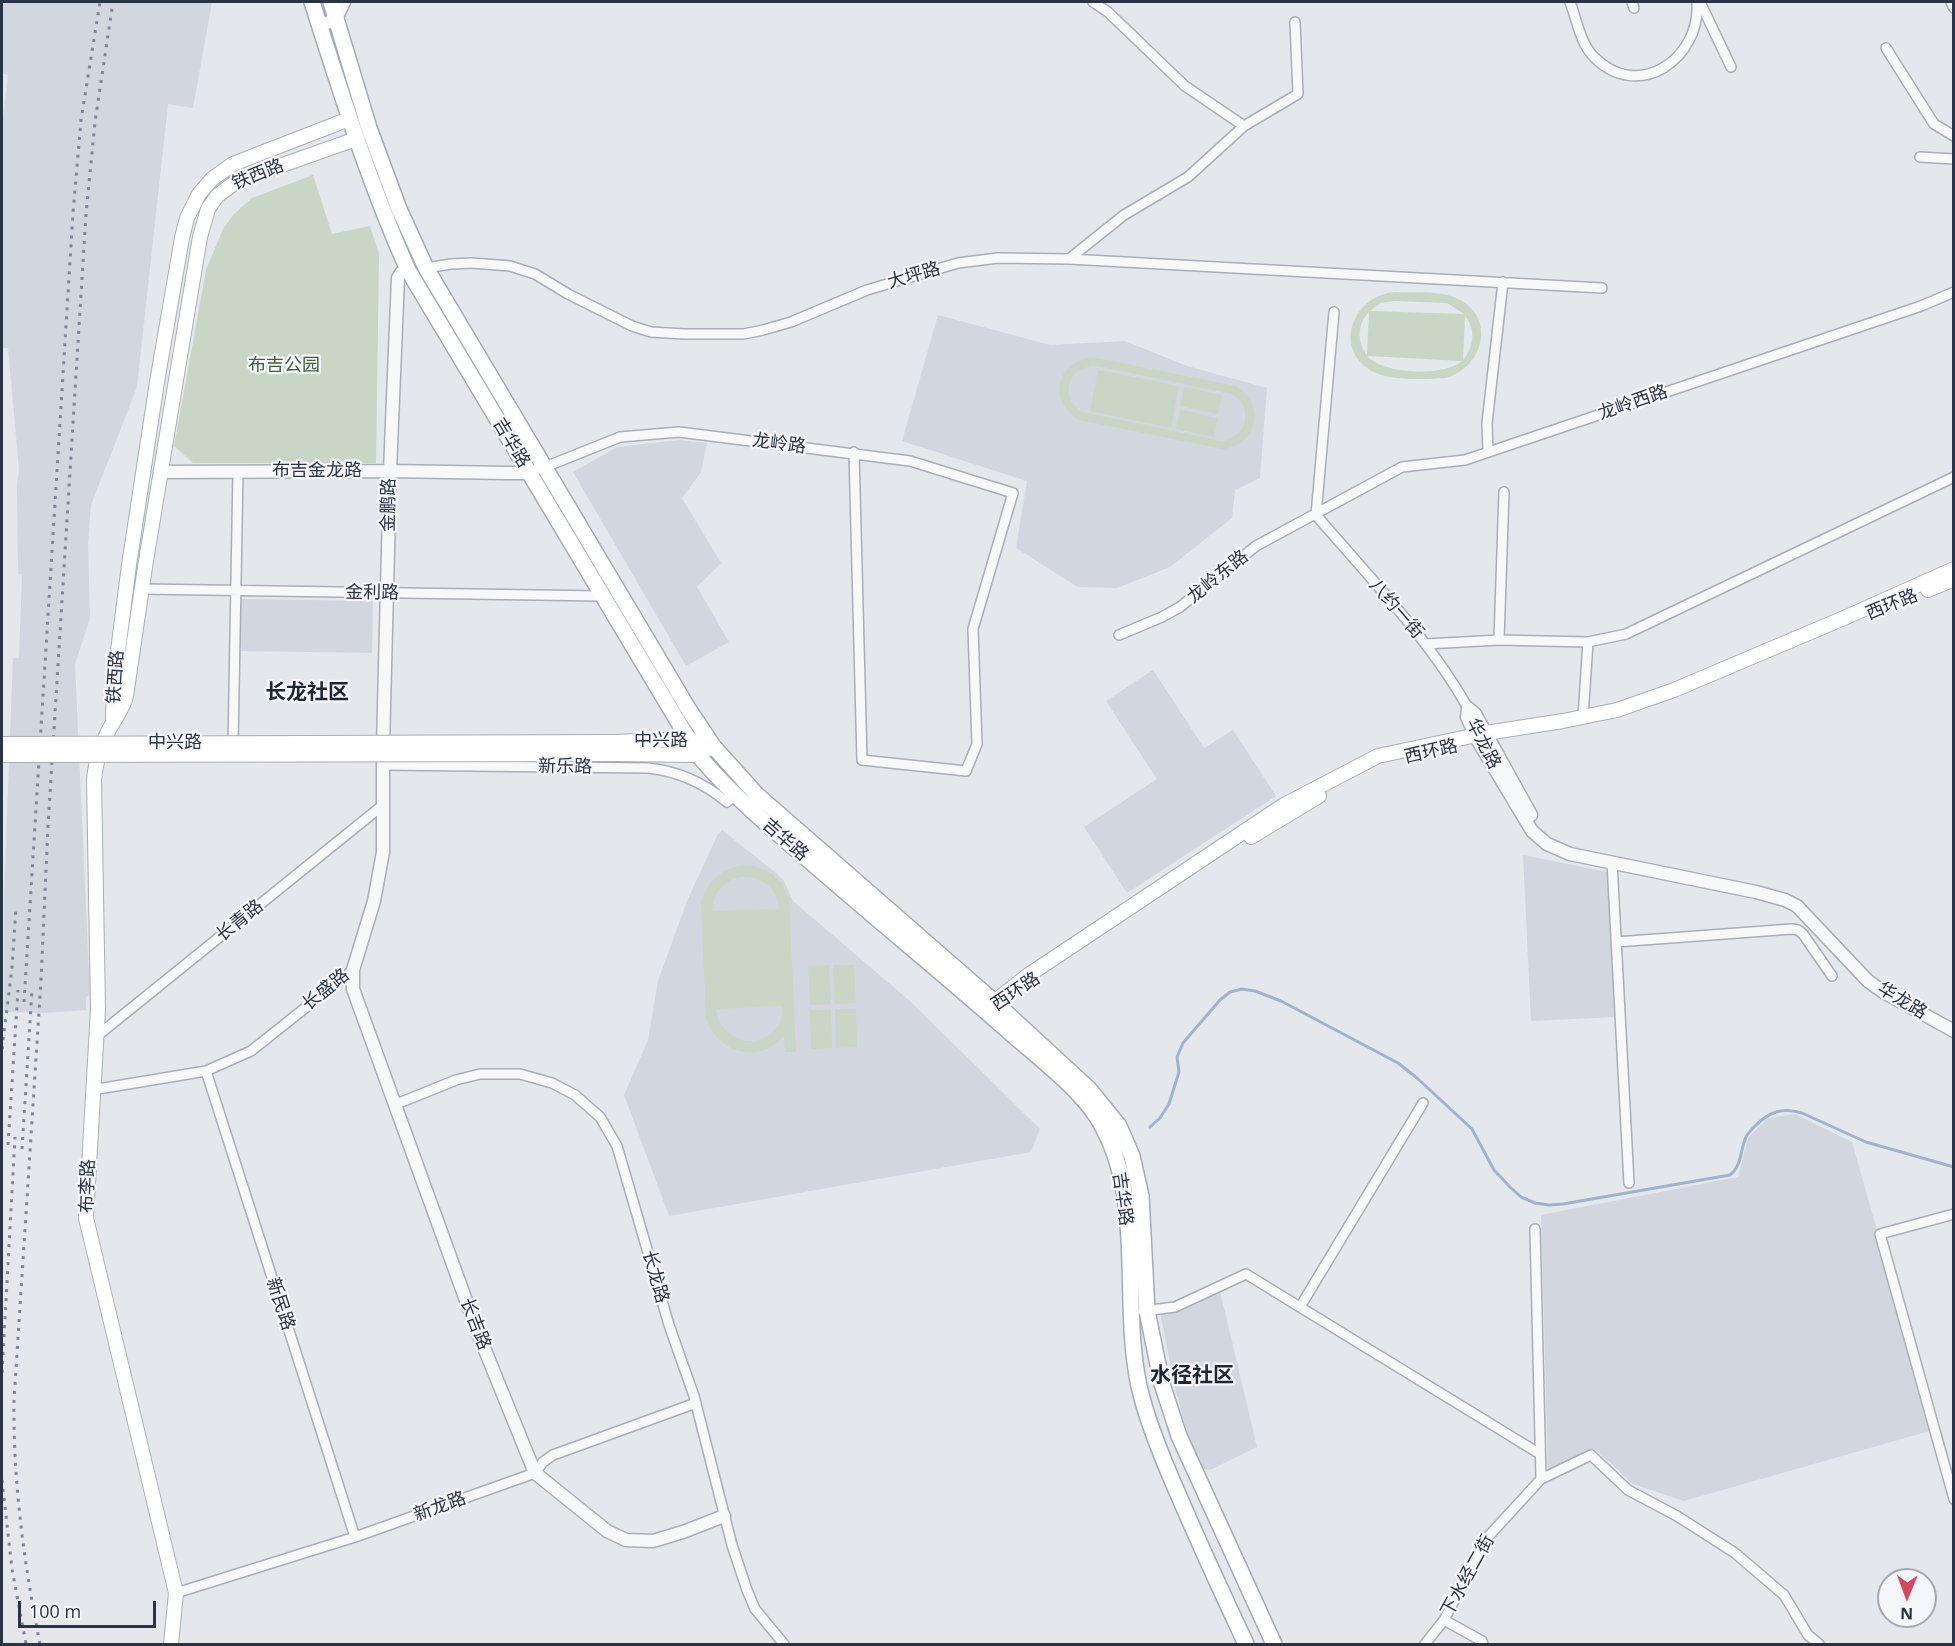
<!DOCTYPE html>
<html>
<head>
<meta charset="utf-8">
<style>
	body { margin:0 }
	#map { position:relative; width:1955px; height:1646px; overflow:hidden; background:#e4e7ec; font-family:"Open Sans",sans-serif }
	canvas { display:block }
	.frame { position:absolute; inset:0; border:3px solid #2b3445; pointer-events:none }
	.north { position:absolute; left:1877px; top:1568px; width:60px; height:60px; box-sizing:border-box; background:#f4f6f9; border:2px solid #a4a8b1; border-radius:50%; rotate:181deg; font-size:16px; font-weight:700; line-height:24px; text-align:center; color:#2b3445 }
	.north::after { content:''; display:block; margin:auto; width:21px; height:27px; background:#d1495b; clip-path:polygon(50% 0,100% 100%,50% 72%,0 100%) }
	.scale { position:absolute; left:18px; top:1601px; width:138px; height:27px; box-sizing:border-box; border:3px solid #2b3445; border-top:0; padding-left:8px; font-size:18px; line-height:21px; white-space:nowrap; color:#2b3445; -webkit-text-stroke:4px #f4f6f9; paint-order:stroke }
</style>
</head>
<body>
<div id="map">
<canvas width="1955" height="1646"></canvas>
<div class="frame"></div>
<div class="north">N</div>
<div class="scale">100 m</div>
</div>
<script>
const g = document.querySelector('canvas').getContext('2d');
g.lineJoin = 'round';
function fill(path, color) {
  g.fillStyle = color;
  g.fill(path, 'evenodd');
}
function strokePath(path, color, width, dash) {
  g.strokeStyle = color;
  g.lineWidth = width;
  g.lineCap = dash ? 'butt' : 'round';
  g.setLineDash(dash || []);
  g.stroke(path);
}
function drawText(font, color, halo, rows, align = 'center') {
  g.font = font + ' "Open Sans","Noto Sans SC",sans-serif';
  g.lineWidth = 4.5;
  g.setLineDash([]);
  g.textBaseline = 'middle';
  g.strokeStyle = halo;
  g.fillStyle = color;
  for (const [text, x, y, turn = 0] of rows) {
    g.save();
    g.translate(x, y);
    g.rotate((+turn || 0) * Math.PI / 180);
    g.textAlign = isNaN(turn) ? turn : align;
    if (halo) g.strokeText(text, 0, 0);
    g.fillText(text, 0, 0);
    g.restore();
  }
}
const built = new Path2D(`
	M2,2h210l-19,106 -25,-4 -31,283 -46,118 -3,38 2,75 -15,46 15,331 -4,2v13l-41,3 -41,-1v-118l9,-236h6l3,-84h-4l-1,-88 2,-17 -11,-121h-6v-221l6,-52 -6,-2z
	M938,315l112,30 75,-4 62,25 80,22 -7,90 -25,12 -3,28 -62,49 -53,21 -39,-1 -62,-39 11,-67 -125,-40z
	M679,440l28,3 -6,29 -19,26 39,65 -24,24 32,55 -43,24 -113,-194 44,-25z
	M240,599l133,2 -1,52 -133,-2z
	M1153,670l51,78 29,-18 43,66 -149,97 -43,-66 73,-48 -51,-78z
	M722,830l54,43 8,8 9,20 118,101 129,127 -9,23 -362,64 -45,-121 24,-55 10,-59 29,-80 30,-65z
	M1523,855l85,17 7,145 -84,4z
	M1795,1114l57,28 81,288 -249,71 -51,-17 -36,-33 -5,-2 -44,20 -7,-254 197,-38 10,-39 20,-20z
	M1220,1291l37,156 -47,23 -8,-1 -9,-16 -17,-61 -16,-79 16,-2z`);
const green = new Path2D(`
	M313,175l19,59 38,-8 9,28 -3,209h-183l-19,-17 32,-176 17,-41 10,-14 19,-17z
	M1395,292c19,1 43,-2 61,6 41,18 28,69 -10,80 -19,1 -53,3 -70,-5 -44,-20 -26,-77 19,-81zM1395,301l52,2 17,11 -94,-3 11,-8zM1369,312l-2,43c-10,-13 -10,-31 2,-43zM1465,316c11,13 9,31 -2,44zM1368,357l1,-1 93,5c-18,16 -77,13 -94,-4z
	M1092,357l144,29c30,19 22,58 -13,63l-144,-29c-31,-19 -23,-58 13,-63zM1092,365l140,29c22,13 16,43 -10,47l-140,-29c-15,-9 -18,-26 -6,-40z
	M1098,370l81,16 -8,42 -81,-17z
	M1184,387l38,8 -4,19 -38,-8z
	M1180,410l38,8 -4,19 -38,-8z
	M749,865c20,4 33,14 40,34l7,153h-11l-1,-16c-26,29 -65,17 -78,-17l-5,-117c7,-23 23,-36 48,-37zM741,877c21,-1 36,11 38,32l-67,2c1,-18 11,-30 29,-34zM783,1006c1,44 -61,48 -67,3z
	M829,965l2,39 -21,1 -2,-39z
	M833,965h21l2,38 -21,1z
	M835,1009h21l1,38 -21,1z
	M810,1010h21l1,38 -21,1z`);
const stream = new Path2D(`
	M1150,1127l10,-9 9,-14 10,-32 -2,-15 6,-14 37,-43 10,-8 12,-3 13,2 26,10 117,62 19,15 55,51 22,41 16,17 11,10 14,6 14,2 14,-1 167,-29c12,-9 10,-25 16,-38 2,-4 6,-8 9,-11 14,-14 27,-19 47,-13l64,29 88,25`);
const minor = new Path2D(`
	M1093,2l15,10 77,74 59,40
	M1570,2c7,18 10,41 24,55 44,45 107,2 103,-55
	M1632,2l2,6
	M1700,2l31,65
	M1951,2l3,6
	M1886,48l48,76 20,12
	M1920,157l34,2
	M1069,259l533,29
	M426,268l25,-4 21,-1 38,3 25,8 33,20 64,32 19,6 33,2h60l19,-4 28,-8 76,-32 91,-27 40,-5 71,1 55,-44 64,-38 56,-51 54,-32 -3,-72
	M1488,452l-1,-29 16,-141
	M545,467l75,-30 59,-5 231,29 103,32 -40,136 4,115 -11,27 -104,-11 -8,-308
	M1316,515c53,62 112,122 152,193
	M1316,515l18,-203
	M142,589l460,7
	M1119,635l43,-18 18,-10 76,-61 146,-79 63,-7 456,-154 33,-14
	M1499,640l5,-148
	M1426,644l73,-4 89,2 38,-8 328,-157
	M1583,717l5,-75
	M233,746l5,-275
	M383,765l265,3c30,3 56,15 79,34l8,-7
	M1612,862l17,321
	M1616,942l176,-13 6,1 5,4 29,42
	M97,1036l286,-231
	M206,1071l149,466
	M92,1090l114,-19 45,-20 102,-81
	M394,1105l62,-25 24,-6h40l32,9 23,12 25,22 17,29 52,179 25,71 38,149 15,45 8,19 29,35
	M1954,1214l-74,20 74,265
	M1535,1229l6,250
	M1300,1307l123,-204
	M1143,1311l32,-4 71,-33 294,180
	M176,1593l179,-56 180,-64 8,-11 10,-7 143,-52
	M1444,1620l38,21 1,3
	M1425,1644l19,-24 42,-81 55,-60 50,-24 37,35 49,26 58,37 49,42 24,40 11,9`);
const tertiary = new Path2D(`
	M320,26l16,-7 8,-17
	M408,270l-7,3 -3,5 -8,193 -7,275v106l-9,49 -21,69v19l123,339 59,145 72,58 19,9 27,1 30,-9 41,-16
	M161,472l229,-1 117,2h21l6,-2
	M1468,708l-1,9 11,24 54,90 15,13 23,10 186,38 29,8 12,6 71,75 17,12 69,38
	M1468,708l7,6 56,101`);
const secondary = new Path2D(`
	M1928,590l26,-11
	M113,721l1,-39 15,-117 28,-183 25,-144 5,-20 12,-24 13,-15 21,-15 116,-45
	M615,742l73,-3 9,2
	M616,754l82,1 15,-9
	M1251,837l68,-41
	M989,1011l5,-9 33,-26 257,-171 94,-49 108,-23 77,-12 54,-11 57,-20 170,-72 110,-49
	M171,1644l5,-51 -90,-375 12,-209 -4,-230c2,-20 10,-42 20,-58 5,-9 10,-15 12,-25l19,-129 27,-163 28,-167 8,-28 9,-13 20,-15 119,-42`);
const primary = new Path2D(`
	M312,2c29,91 57,181 96,268l290,485c38,45 84,82 128,120 60,52 121,102 180,154 27,24 72,58 91,88 50,80 23,180 42,269 8,36 24,74 39,108 22,51 45,101 68,150
	M331,2l38,126 30,81 27,59 263,442 24,36 44,49 243,212 89,82 30,37 13,30 9,40 6,115 15,73 17,52 95,208`);
const rail = new Path2D(`
	M24,1002l49,-789 8,-93 19,-118
	M2,1049l10,-81 4,-61
	M8,1145l10,-155
	M22,1149l10,-159
	M2,1373l13,-236
	M2,1480l10,89 14,75
	M40,1644c-16,-81 -27,-161 -26,-244l27,-419 7,-155 38,-612 9,-92 18,-120`);
const secondaryBridge = new Path2D(`
	M2,744l613,-2
	M2,755l614,-1`);
const streetNames = [
	["铁西路",258,175,-22],
	["大坪路",914,276,-16],
	["龙岭西路",1633,403,-19],
	["吉华路",511,443,59],
	["龙岭路",779,444,7],
	["布吉金龙路",317,471],
	["金鹏路",389,505,-89],
	["龙岭东路",1218,577,-39],
	["金利路",372,593,1],
	["西环路",1892,605,-22],
	["八约一街",1396,609,49],
	["铁西路",116,677,-86],
	["中兴路",661,741],
	["中兴路",175,743],
	["华龙路",1483,744,63],
	["西环路",1431,752,-13],
	["新乐路",565,767,1],
	["吉华路",785,840,41],
	["长青路",240,921,-39],
	["长盛路",326,990,-39],
	["西环路",1016,992,-34],
	["华龙路",1902,1001,31],
	["布李路",88,1186,-88],
	["吉华路",1122,1199,82],
	["长龙路",655,1277,74],
	["新民路",280,1304,72],
	["长吉路",475,1324,69],
	["新龙路",440,1507,-20],
	["下水经二街",1468,1576,-61]
];
const parkNames = [
	["布吉公园",284,366]
];
const quarterNames = [
	["长龙社区",307,693],
	["水径社区",1192,1376]
];
fill(built, '#d2d6de');
fill(green, '#c9d6c5');
strokePath(stream, '#9fb4cc', 3);
strokePath(minor, '#a9aeb7', 12);
strokePath(tertiary, '#a9aeb7', 15);
strokePath(secondary, '#a9aeb7', 16);
strokePath(primary, '#a3abb8', 18);
strokePath(minor, '#f7f8fa', 9);
strokePath(tertiary, '#f7f8fa', 12);
strokePath(secondary, '#fff', 14);
strokePath(primary, '#fff', 15);
strokePath(rail, '#7d8696', 3, [3, 6]);
strokePath(secondaryBridge, '#a9aeb7', 16, []);
strokePath(secondaryBridge, '#fff', 14);
drawText('18px', '#2b3445', '#f4f6f9', streetNames);
drawText('18px', '#3f6138', '#f4f6f9', parkNames);
drawText('bold 21px', '#1d2536', '#f4f6f9', quarterNames);
</script>
</body>
</html>
